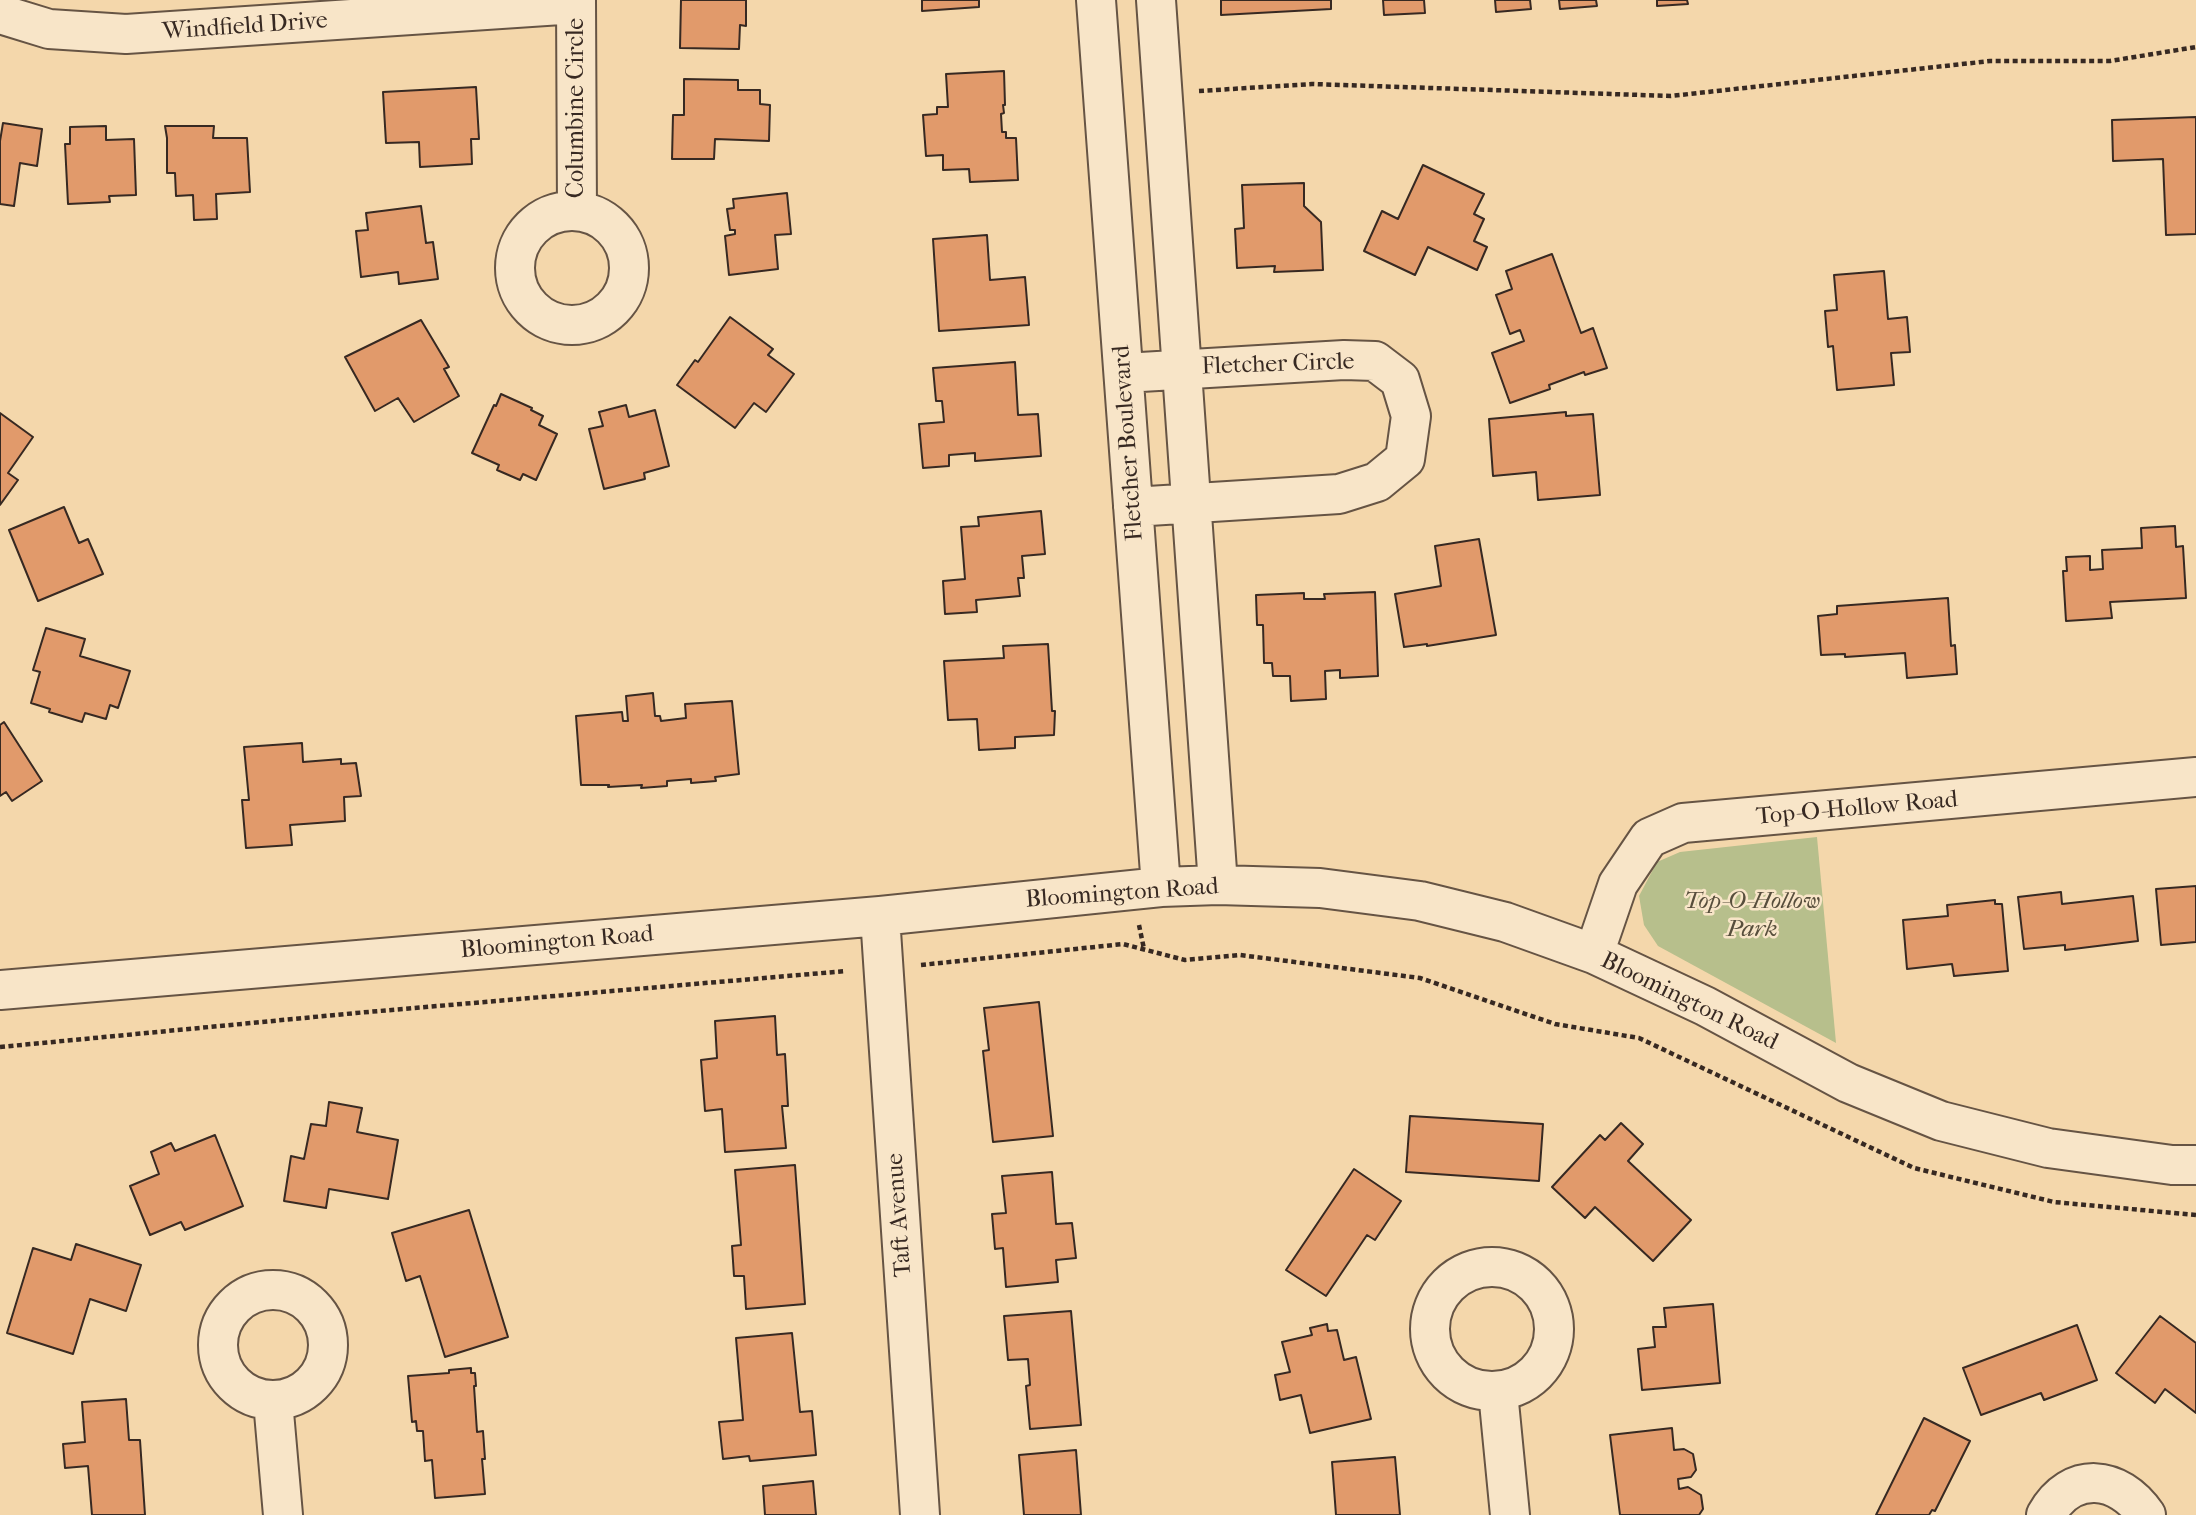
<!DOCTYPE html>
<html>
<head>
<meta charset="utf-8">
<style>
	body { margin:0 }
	canvas { display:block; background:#f4d7ab }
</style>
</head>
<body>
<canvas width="2196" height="1515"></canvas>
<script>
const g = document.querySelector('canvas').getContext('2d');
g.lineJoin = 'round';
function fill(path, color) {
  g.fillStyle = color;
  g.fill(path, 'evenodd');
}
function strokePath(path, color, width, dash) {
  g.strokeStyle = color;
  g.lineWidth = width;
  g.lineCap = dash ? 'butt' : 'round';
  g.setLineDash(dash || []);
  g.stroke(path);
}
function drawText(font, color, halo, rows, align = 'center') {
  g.font = font + ' "IM FELL French Canon",serif';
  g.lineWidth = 5;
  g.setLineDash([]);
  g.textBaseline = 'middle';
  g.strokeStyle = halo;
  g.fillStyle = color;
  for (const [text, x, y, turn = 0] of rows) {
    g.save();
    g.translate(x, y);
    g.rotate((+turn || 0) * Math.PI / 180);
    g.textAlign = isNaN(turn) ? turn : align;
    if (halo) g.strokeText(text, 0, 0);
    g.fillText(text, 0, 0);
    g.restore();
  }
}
const green = new Path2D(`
	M1817,837l19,206 -178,-97 -14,-21 -5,-29 18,-34 23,-10z`);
const building = new Path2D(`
	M681,0h65v26l-6,-1 -1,24 -59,-1z
	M922,0h57v7l-57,4z
	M1221,0h110v9l-110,6z
	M1383,0h41l1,13 -41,2z
	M1495,0h35l1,9 -35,3z
	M1559,0h37l1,6 -37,3z
	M1657,0h30l1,4 -31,2z
	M1004,71l1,34h-2l1,8 -3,1 1,18h4v6h10l2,42 -48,2 -1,-13 -26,1v-15l-17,1 -3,-41 14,-1v-7h11l-2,-33z
	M684,79l54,1v10h22v14l10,1 -1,36 -54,-2 -1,20h-42l1,-44h11z
	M476,87l3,52h-8l1,25 -52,3 -1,-25 -33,1 -3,-51z
	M2196,117v117l-30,1 -3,-76 -50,2 -1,-41z
	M3,123l39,6 -5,37 -17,-3 -6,43 -14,-2v-63z
	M106,126v14l28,-1 2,56 -27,1 1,6 -42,2 -3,-60h5v-17z
	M165,126h49l-1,12h34l3,54 -34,2 1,25 -23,1 -1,-25 -17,1 -1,-23h-8v-35z
	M1423,165l61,29 -10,20 10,5 -10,22 13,6 -10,23 -49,-23 -13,28 -51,-24 18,-40 16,8z
	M1304,183v23l17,16 2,48 -49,2 1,-6 -38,2 -2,-39 9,-1 -2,-43z
	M787,193l4,41 -16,1 3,34 -49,6 -4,-39 10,-2v-4h-5l-3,-21 7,-1 -1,-9z
	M421,206l5,37 7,-1 5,37 -39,5 -1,-12 -37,5 -5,-46 12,-1 -2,-17z
	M987,235l3,45 35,-3 4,48 -90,6 -6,-92z
	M1552,254l29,79 12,-5 14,40 -22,7 -1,-3 -35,13 1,4 -40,14 -18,-50 32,-12 -4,-11 -10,4 -14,-39 16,-6 -6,-18z
	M1884,271l4,48 19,-2 3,35 -19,1 3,32 -57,5 -4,-44 -5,1 -3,-36 12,-1 -3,-35z
	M730,317l43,32 -5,6 26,19 -28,38 -12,-9 -19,25 -58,-43 18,-25 3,2z
	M421,320l28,47 -5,2 15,27 -45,26 -16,-24 -23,13 -30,-54z
	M1015,362l3,53 20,-1 3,42 -66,5v-8l-26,2v11l-26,2 -4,-44 25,-2 -2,-21h-6l-3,-33z
	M501,394l31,14 -1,2 12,6 -4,9 18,9 -21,46 -13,-6 -3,6 -23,-10 2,-5 -27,-12 22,-48 2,1z
	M626,405l3,12 26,-7 14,56 -25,7 1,6 -41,10 -15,-60 14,-3 -4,-14z
	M1566,412v4l27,-2 7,81 -62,5 -2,-28 -43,4 -4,-57z
	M0,413l33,24 -25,36 10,7 -18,25z
	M64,507l15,36 9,-4 15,35 -65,27 -29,-71z
	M1041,511l4,43 -23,2 2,22h-6l2,18 -44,4 1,12 -32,2 -2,-33 22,-2 -4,-52 18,-1 -1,-9z
	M2175,526l1,21 7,-1 3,52 -76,4 2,16 -46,3 -3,-50h4l-1,-14 24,-1v14l13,-1 -1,-19 40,-2 -1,-20z
	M1479,539l17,96 -69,11v-2l-23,3 -9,-53 46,-8 -6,-40z
	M1375,592l3,84 -38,2v-8l-15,1 1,28 -35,2 -1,-25h-17l-1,-13h-8l-1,-38h-6l-1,-30 48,-2v6h21l-1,-5z
	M1948,598l3,48 4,-1 2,29 -50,4 -2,-25 -60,4v-3l-24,1 -3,-39 19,-2v-8z
	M46,628l39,11 -5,17 50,15 -12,37 -8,-3 -4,14 -21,-6 -3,9 -33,-10 1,-3 -19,-6 9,-31 -7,-2z
	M1048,644l4,67h3l-1,24 -39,2v11l-36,2 -2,-31 -29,1 -4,-59 60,-3 -1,-12z
	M653,693l2,23h5l1,5 25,-3 -1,-14 47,-3 7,73 -24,3 1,4 -25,2v-4l-24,2v5l-26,2 1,-3 -34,2 1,-2h-28l-5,-69 46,-4 1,9h5l-2,-25z
	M4,722l38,59 -30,20 -6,-9 -6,4v-71z
	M302,743l1,19 38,-3v5l15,-1 5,33 -17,1 1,24 -55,4 2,20 -46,3 -4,-48h7l-5,-53z
	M2196,886v56l-35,3 -5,-56z
	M2061,892l1,12 71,-8 5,45 -73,9v-5l-41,4 -6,-52z
	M1995,900v4h7l6,67 -54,5 -2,-12 -45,5 -4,-49 45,-4 -1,-11z
	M1039,1002l14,134 -60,6 -10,-91 6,-1 -5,-42z
	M775,1016l2,39 8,-1 3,52h-6l4,42 -61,4 -3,-43 -17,2 -4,-51 16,-2 -2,-37z
	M329,1102l33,6 -5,24 41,8 -10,59 -59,-10 -3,19 -42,-7 7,-45 13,3 7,-35 15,2z
	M1410,1116l133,8 -4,57 -133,-9z
	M1621,1123l22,21 -15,17 63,59 -38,41 -58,-54 -10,11 -33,-31 48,-52 5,5z
	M215,1135l28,71 -58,24 -4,-8 -31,13 -20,-49 29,-12 -8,-22 20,-9 4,8z
	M795,1165l10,139 -59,5 -2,-33h-10l-2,-30 9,-1 -6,-75z
	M1354,1169l47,32 -26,39 -8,-5 -41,61 -40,-26z
	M1052,1172l4,52 16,-1 4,35 -20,2 2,22 -52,5 -3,-39 -8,1 -3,-35 14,-1 -4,-37z
	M469,1210l39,127 -63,20 -25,-81 -14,5 -14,-48z
	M76,1244l65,21 -15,46 -36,-12 -17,55 -66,-21 26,-85 38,12z
	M1713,1304l7,79 -78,7 -4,-41 17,-2 -2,-20h13l-2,-19z
	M1071,1311l10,114 -51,4 -4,-43 4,-1 -2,-26 -20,1 -4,-44z
	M2160,1316l36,27v70l-31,-24 -10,14 -39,-30z
	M1327,1324l1,7 9,-1 7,30 12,-3 15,62 -61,14 -9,-38 -21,5 -5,-25 15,-3 -8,-30 30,-7 -2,-7z
	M2077,1325l20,55 -53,20 -3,-7 -60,22 -18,-47z
	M792,1333l8,79 12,-1 4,44 -66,6 -1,-5 -26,3 -4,-37 24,-2 -7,-82z
	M471,1368v5h4l1,13h-2l3,46 6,-1 2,28h-3l3,35 -50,4 -3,-38 -7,1 -2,-30h-6l-1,-10 -4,1 -4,-46 41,-3v-3z
	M126,1399l3,41h11l5,75h-53l-4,-49 -23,2 -2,-24 22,-2 -3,-40z
	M1924,1418l46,23 -35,70 -3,-1 -3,5h-53z
	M1672,1428l2,22 10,-1 9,5 3,16 -5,7 -13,2 1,10 9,-2 13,8 2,14 -4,6h-79l-10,-80z
	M1076,1450l5,65h-57l-5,-60z
	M1395,1457l5,58h-64l-4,-53z
	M813,1481l3,34h-51l-2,-29z`);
const path = new Path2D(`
	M1199,91l113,-7 359,12 319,-35h120l86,-14
	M1139,925l5,24
	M921,965l202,-21 62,16 55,-5 180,23 135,46 84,14 275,130 140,34 142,13
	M0,1047l356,-34 490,-42`);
const minor = new Path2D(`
	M576,0l1,211
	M1096,0l65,887
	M1156,0l62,885
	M0,14l49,15 77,5 450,-30
	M515 268a57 57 0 1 1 114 0a57 57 0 1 1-114 0Z
	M1124,373l220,-13 31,1 25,19 11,36 -6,43 -28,23 -38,12 -206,13
	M880,916l40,599
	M1594,954l24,-70 31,-46 34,-15 513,-46
	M0,990l880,-74 281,-29 57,-2 102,3 100,13 85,21 89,32 111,52 143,77 93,38 107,27 124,17h24
	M1430 1329a62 62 0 1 1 124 0a62 62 0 1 1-124 0Z
	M218 1345a55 55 0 1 1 110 0a55 55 0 1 1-110 0Z
	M1498,1392l12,123
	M273,1401l10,114
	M2046,1515c25,-45 73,-40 100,0`);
const streetNames = [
	["Windfield Drive",245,27,-4],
	["Columbine Circle",577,108,-90],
	["Fletcher Circle",1278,365,-2],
	["Fletcher Boulevard",1129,443,-94],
	["Top-O-Hollow Road",1857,809,-5],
	["Bloomington Road",1122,894,-4],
	["Bloomington Road",557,943,-5],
	["Bloomington Road",1689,1002,26],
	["Taft Avenue",900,1215,-94]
];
const parkNames = [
	["Top-O-Hollow",1752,902],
	["Park",1752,930]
];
fill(green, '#b7bf8c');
fill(building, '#e19a6b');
strokePath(building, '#372922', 2);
strokePath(minor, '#665444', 42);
strokePath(path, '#372922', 4.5, [5, 3.5]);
strokePath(minor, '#f8e5c8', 38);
drawText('24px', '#372922', '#f8e5c8', streetNames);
drawText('italic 24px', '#574e3c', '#f8e5c8', parkNames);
</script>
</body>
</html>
